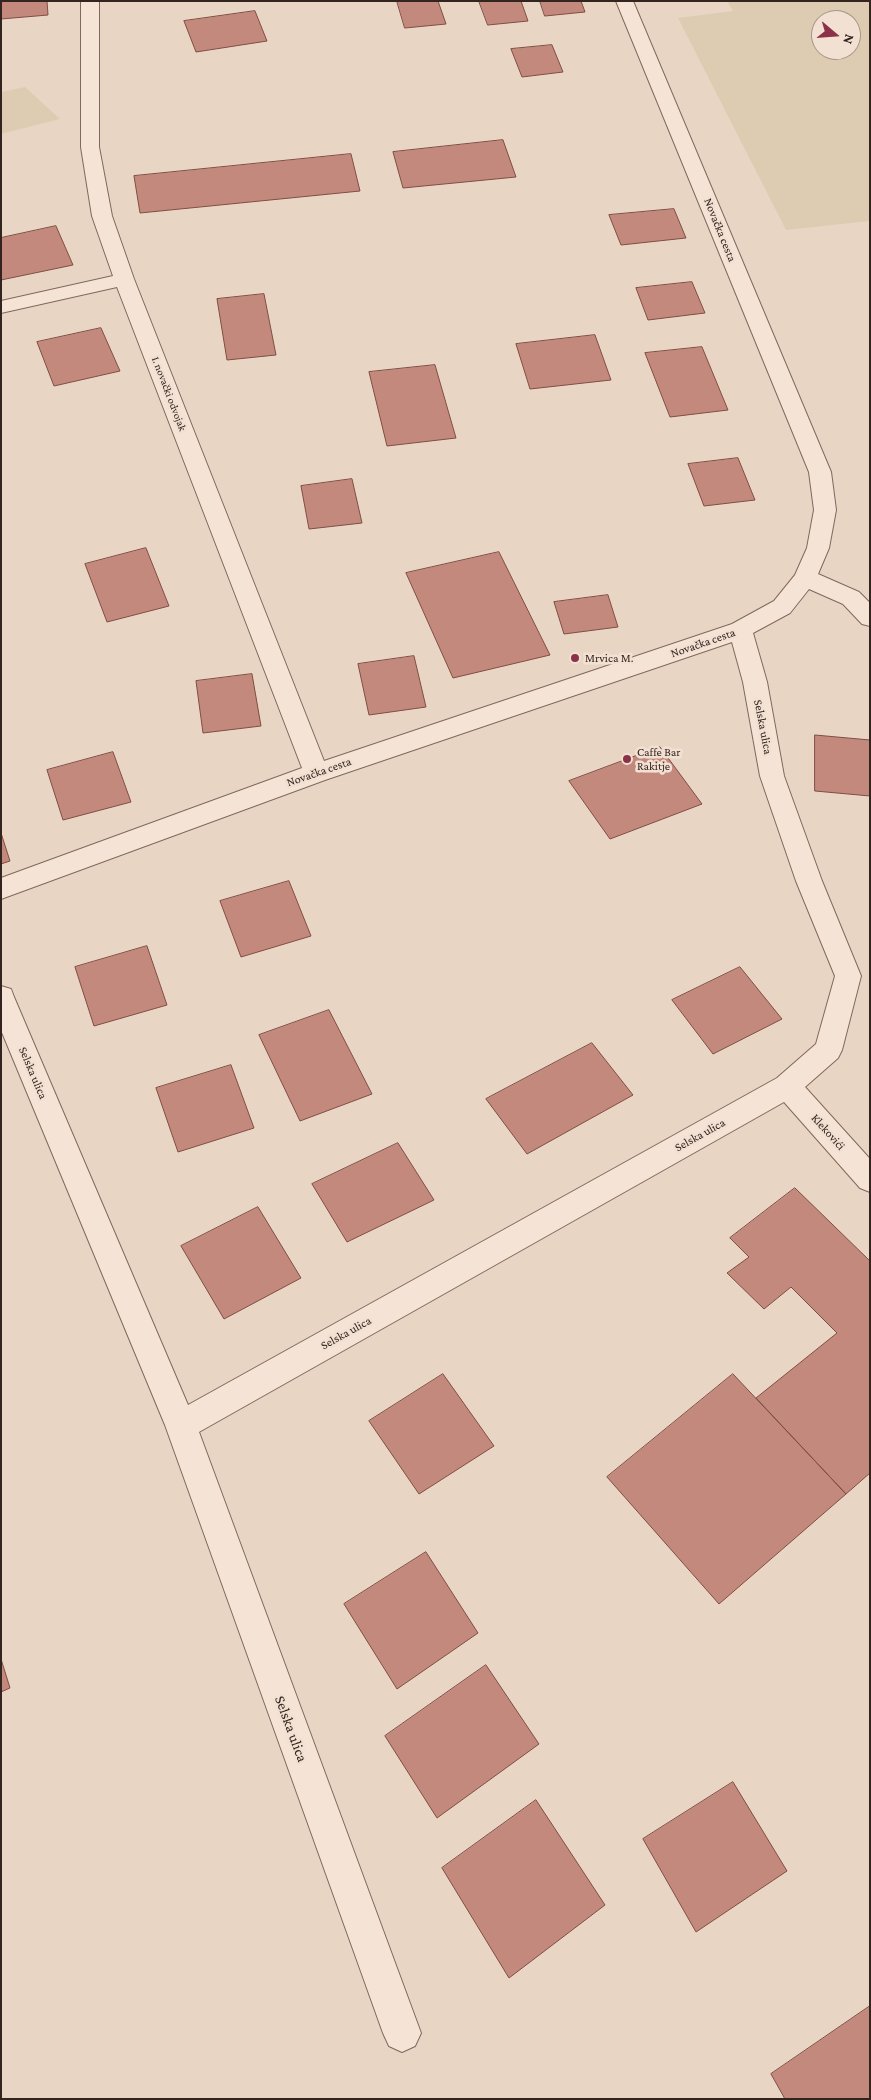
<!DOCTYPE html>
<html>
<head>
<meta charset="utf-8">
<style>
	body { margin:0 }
	#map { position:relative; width:871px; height:2100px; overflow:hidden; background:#e9d5c4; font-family:"Crimson Pro",serif }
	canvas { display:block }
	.frame { position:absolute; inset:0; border:2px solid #33241f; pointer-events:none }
	.north { position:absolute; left:811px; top:10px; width:50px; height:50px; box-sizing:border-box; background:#f2e1d2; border:1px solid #a6958a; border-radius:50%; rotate:108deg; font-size:14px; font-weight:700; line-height:20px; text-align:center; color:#33241f }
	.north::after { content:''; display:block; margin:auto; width:18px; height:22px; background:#8b3248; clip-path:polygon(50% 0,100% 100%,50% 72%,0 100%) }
</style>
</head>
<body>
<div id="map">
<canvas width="871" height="2100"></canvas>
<div class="frame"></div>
<div class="north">N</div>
</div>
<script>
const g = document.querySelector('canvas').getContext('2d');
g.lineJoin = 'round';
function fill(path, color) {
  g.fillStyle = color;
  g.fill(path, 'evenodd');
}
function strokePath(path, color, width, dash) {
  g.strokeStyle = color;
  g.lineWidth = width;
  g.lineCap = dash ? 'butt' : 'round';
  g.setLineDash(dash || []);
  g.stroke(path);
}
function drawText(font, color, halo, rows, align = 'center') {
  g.font = font + ' "Crimson Pro",serif';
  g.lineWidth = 5;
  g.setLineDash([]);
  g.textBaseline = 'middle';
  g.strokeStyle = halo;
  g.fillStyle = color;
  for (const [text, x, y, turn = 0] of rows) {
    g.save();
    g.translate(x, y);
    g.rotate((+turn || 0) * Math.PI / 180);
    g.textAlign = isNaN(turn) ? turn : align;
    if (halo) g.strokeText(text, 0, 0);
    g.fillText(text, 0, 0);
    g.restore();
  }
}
const farmland = new Path2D(`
	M727,1h143v220l-84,9 -108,-212 55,-7zM821,20h30v30h-30z
	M25,87l35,32 -59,15v-42z`);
const building = new Path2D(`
	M1,1h46l1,14 -47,4z
	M397,1h41l8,23 -41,4z
	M479,1h42l7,20 -40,4z
	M540,1h41l4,11 -40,4z
	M255,11l12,30 -71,11 -12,-31z
	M552,45l11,27 -41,5 -11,-28z
	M503,140l13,37 -113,11 -10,-36z
	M351,154l9,37 -220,22 -6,-37z
	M674,209l12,29 -65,7 -12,-30z
	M56,226l17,39 -72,15v-42z
	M692,282l13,31 -57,7 -12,-32z
	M264,294l12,61 -49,5 -10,-61z
	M101,328l19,43 -66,15 -17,-44z
	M595,335l16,45 -81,9 -14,-45z
	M702,347l26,63 -58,7 -25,-64z
	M435,365l21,73 -69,8 -18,-74z
	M738,458l17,42 -51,6 -16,-42z
	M352,479l10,44 -53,6 -8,-43z
	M146,548l23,58 -62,16 -22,-58z
	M499,552l51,103 -97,23 -47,-105z
	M608,595l10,32 -54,7 -10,-32z
	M414,656l12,51 -57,8 -11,-51z
	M252,674l9,52 -58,7 -7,-52z
	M815,735l55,5v56l-55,-5z
	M660,747l42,57 -92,35 -41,-58z
	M113,752l18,50 -68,18 -16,-50z
	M1,833l9,28 -9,3z
	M289,881l22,55 -70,21 -21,-56z
	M147,946l20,59 -73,21 -19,-59z
	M740,967l42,52 -69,35 -41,-54z
	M329,1010l43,84 -72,27 -41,-86z
	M592,1043l41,52 -106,59 -41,-55z
	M231,1065l23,63 -76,24 -22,-64z
	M398,1143l36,57 -87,42 -35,-58z
	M795,1188l75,73v212l-24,21 -90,-96 81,-65 -46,-46 -27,22 -37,-36 22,-16 -19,-19z
	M258,1207l43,71 -77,41 -43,-73z
	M443,1374l51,72 -75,48 -50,-73z
	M733,1374l113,120 -127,110 -112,-127z
	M426,1552l52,81 -81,56 -53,-85z
	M1,1659l9,29 -9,4z
	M486,1665l53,79 -102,74 -52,-82z
	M733,1782l54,89 -91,61 -53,-93z
	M536,1800l69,105 -96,73 -67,-110z
	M870,2006v93h-85l-14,-25z`);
const minor = new Path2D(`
	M81,1h18v146l13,69 22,63 190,482 408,-137 42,-23 21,-26 12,-27 7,-38 -5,-38 -193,-471h17l198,471 5,38 -7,38 -11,26 41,18 11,11v23l-8,-2 -19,-20 -34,-15 -19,24 -37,20 14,49 17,94 38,105 39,95 -19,74 -4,8 -33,29 65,72v33l-10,-4 -76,-86 -585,330 222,601 -6,13 -13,6 -13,-6 -6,-13 -218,-608 -164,-395v-44l10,3 3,8 174,408 589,-327 39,-34 19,-68 -39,-95 -36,-105 -17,-94 -11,-40 -407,138 -324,119v-21l301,-110 -185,-481 -116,26v-12l112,-25 -21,-60 -11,-69z`);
const markers = [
	[575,658,5,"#8b3248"],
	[627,759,5,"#8b3248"]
];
const farStreetnames = [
	["I. novački odvojak",169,394,69]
];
const streetNames = [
	["Novačka cesta",720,230,68],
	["Novačka cesta",703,643,-19],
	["Selska ulica",763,727,79],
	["Novačka cesta",319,772,-19],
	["Selska ulica",33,1073,67],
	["Klekovići",828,1132,48],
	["Selska ulica",700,1135,-29],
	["Selska ulica",346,1333,-29]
];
const poiNames = [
	["Mrvica M.",585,658],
	["Caffe Bar",637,752],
	["Rakitje",637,766]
];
const nearStreetnames = [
	["Selska ulica",291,1729,70]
];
fill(farmland, '#deccb2');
fill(building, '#c4897d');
strokePath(building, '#7f4d44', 1);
strokePath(minor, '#82675c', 2);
fill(minor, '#f5e4d6');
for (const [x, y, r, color] of markers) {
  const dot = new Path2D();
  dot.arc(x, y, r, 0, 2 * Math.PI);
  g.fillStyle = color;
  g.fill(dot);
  strokePath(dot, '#f2e1d2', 2);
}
drawText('11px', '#33241f', '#f2e1d2', farStreetnames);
drawText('12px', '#33241f', '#f2e1d2', streetNames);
drawText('12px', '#33241f', '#f2e1d2', poiNames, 'left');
drawText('15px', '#33241f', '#f2e1d2', nearStreetnames);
</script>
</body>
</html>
